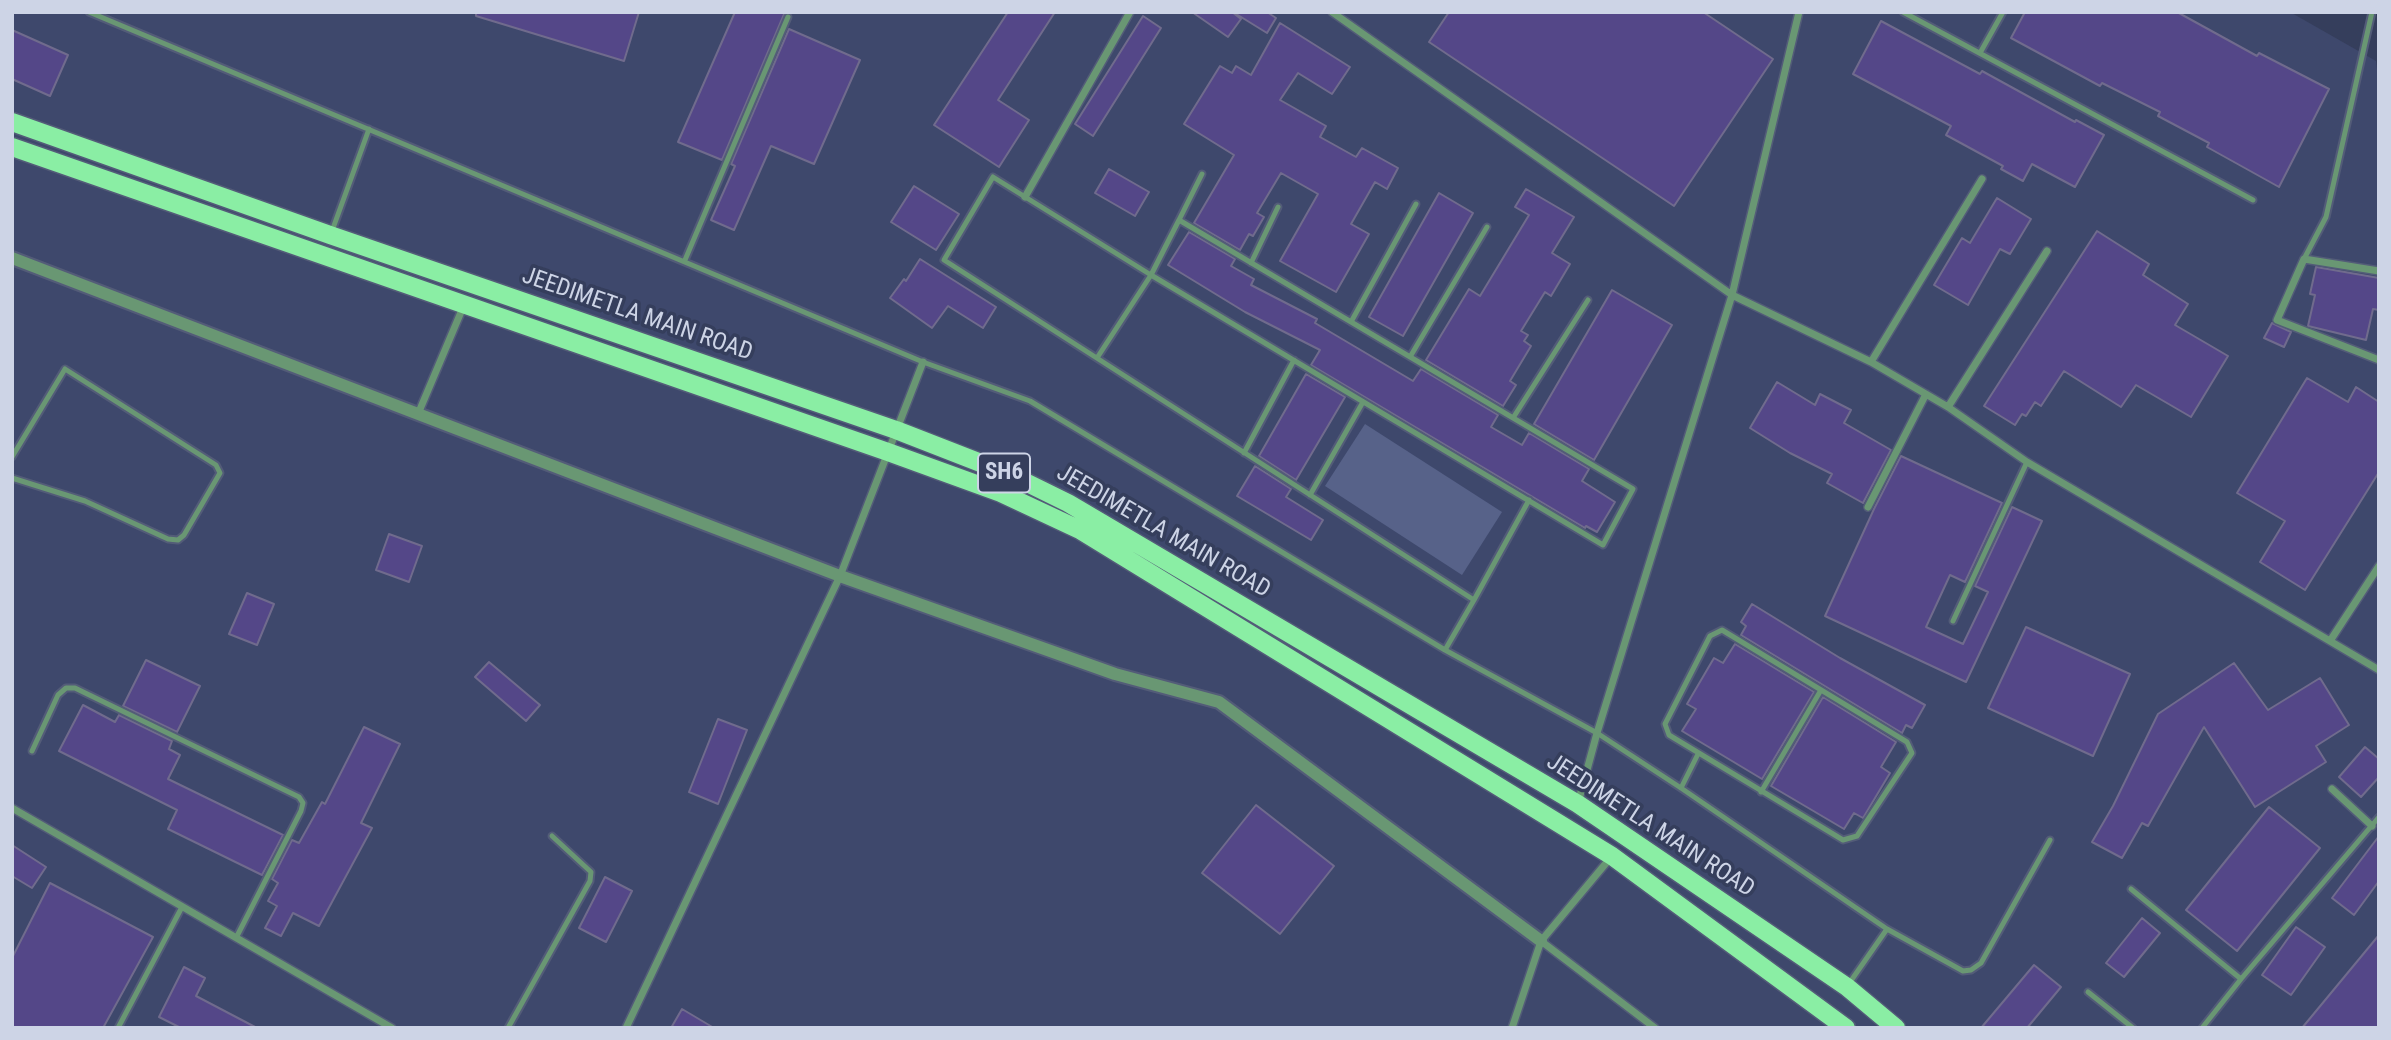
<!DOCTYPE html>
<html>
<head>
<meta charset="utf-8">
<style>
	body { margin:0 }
	#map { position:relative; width:2391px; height:1040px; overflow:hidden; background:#353e5c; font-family:"Roboto Condensed",sans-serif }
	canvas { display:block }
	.frame { position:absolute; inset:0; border:14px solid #cdd4e6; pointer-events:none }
</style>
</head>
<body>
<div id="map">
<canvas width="2391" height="1040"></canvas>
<div class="frame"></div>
</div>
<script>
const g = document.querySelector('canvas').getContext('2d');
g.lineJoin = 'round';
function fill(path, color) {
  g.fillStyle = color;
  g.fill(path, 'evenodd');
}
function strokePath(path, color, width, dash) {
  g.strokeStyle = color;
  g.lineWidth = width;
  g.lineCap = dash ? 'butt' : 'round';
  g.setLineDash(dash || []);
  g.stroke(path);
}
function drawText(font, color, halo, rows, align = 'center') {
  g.font = font + ' "Roboto Condensed",sans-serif';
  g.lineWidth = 7;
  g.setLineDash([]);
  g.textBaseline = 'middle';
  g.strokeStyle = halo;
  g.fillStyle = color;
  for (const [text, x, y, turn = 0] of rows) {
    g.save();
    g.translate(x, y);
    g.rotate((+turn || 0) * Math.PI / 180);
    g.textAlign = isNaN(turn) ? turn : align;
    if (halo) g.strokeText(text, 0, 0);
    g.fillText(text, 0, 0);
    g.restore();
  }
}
const built = new Path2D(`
	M12,12h2278l86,49 3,24v943h-2367z`);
const green = new Path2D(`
	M1365,424l137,88 -40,63 -137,-89z`);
const building = new Path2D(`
	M476,12h163l-15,49 -148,-45z
	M735,12h50l-63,148 -44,-18z
	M1008,12h47l-57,88 31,20 -30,47 -65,-42z
	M1192,12h40l9,7 -13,18z
	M1233,12h34l9,6 -9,15z
	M1449,12h254l70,47 -99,147 -245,-164z
	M2025,12h152l80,44 2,-3 70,36 -50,98 -72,-40 2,-4 -51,-27 2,-4 -58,-29 -2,3 -89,-48z
	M1143,16l18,12 -68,108 -18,-12z
	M1881,21l99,53 2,-3 93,51 1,-2 28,15 -29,52 -43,-23 -9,17 -22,-12 2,-3 -57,-31 5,-9 -98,-52z
	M1280,23l70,44 -18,27 -34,-21 -18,27 46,26 -6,11 36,20 6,-9 36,20 -11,21 -12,-7 -24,42 18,10 -33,58 -56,-31 38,-67 -37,-21 -24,40 7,4 -11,19 -4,-2 -9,16 -46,-27 40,-68 -50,-31 36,-58 12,7 4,-7 15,9z
	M789,29l71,31 -46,104 -43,-18 -37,84 -23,-10 24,-54 -4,-2z
	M12,30l56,25 -18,41 -38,-17z
	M1109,169l40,23 -14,24 -40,-23z
	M914,186l45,28 -23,36 -45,-28z
	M1526,189l48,28 -22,36 18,11 -19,32 -6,-4 -24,39 7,4 -4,6 7,5 -21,35 6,4 -13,21 -77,-46 43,-71 11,7 49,-81 -14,-8z
	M1439,193l34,20 -70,123 -34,-19z
	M1997,198l34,21 -21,35 -10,-5 -32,56 -34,-20 28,-47 8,5z
	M2097,231l52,33 -6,11 45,29 -13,21 53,31 -37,61 -55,-32 -15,22 -57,-36 -23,35 -6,-4 -9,14 -4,-2 -7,11 -31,-19z
	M1189,232l46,27 -4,7 23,13 -3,6 66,34 -2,4 98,58 8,-12 77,46 -7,12 31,18 7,-12 60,36 -7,12 33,21 -18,30 -11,-6 -1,2 -274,-163 9,-15 -75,-38 -77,-47z
	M920,259l76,48 -13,21 -35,-22 -16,22 -42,-30 14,-19 2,2z
	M2316,267l63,11v32l-6,-1 -7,31 -58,-14 7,-31 -5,-1z
	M1612,290l60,35 -78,135 -60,-36z
	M2272,323l19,9 -7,15 -20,-9z
	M1306,374l39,23 -49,83 -37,-24z
	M2307,378l41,24 8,-15 23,15v70l-74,118 -45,-28 25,-41 -48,-28z
	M1777,382l38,23 5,-11 31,16 -7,13 47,27 -28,53 -36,-20 5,-9 -42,-21 -40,-25z
	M1901,456l101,47 -37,79 -15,-7 -24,52 37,17 25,-52 -13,-6 37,-79 30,14 -76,161 -141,-66 49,-107z
	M1255,466l36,23 -5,8 37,23 -12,20 -74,-44z
	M389,534l33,12 -13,36 -33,-12z
	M247,593l27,11 -17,41 -28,-11z
	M1752,604l88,54 85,47 -13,23 -6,-3 -4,8 -161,-98 5,-9 -5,-4z
	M2026,627l104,47 -37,82 -105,-48z
	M1735,644l79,48 -52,87 -80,-48 14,-22 -9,-5 27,-46 9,5z
	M146,660l54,26 -23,46 -54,-26z
	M489,662l51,43 -14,16 -51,-44z
	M2234,663l34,47 52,-32 29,47 -33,21 10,16 -71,45 -51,-80 -56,99 -6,-3 -20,35 -30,-16 21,-36 45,-92z
	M1823,697l73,45 -15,25 9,6 -27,45 -9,-5 -10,16 -73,-43z
	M83,705l32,17 4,-7 53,26 -3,8 11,6 -12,24 115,56 -21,40 -94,-46 9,-19 -118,-59z
	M718,719l29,11 -29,74 -29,-12z
	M364,727l36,17 -39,79 11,5 -53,98 -26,-13 -12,23 -16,-8 12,-22 -9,-5 10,-18 -6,-4 20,-39 7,3 23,-41 3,2z
	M2365,747l14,12v18l-18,20 -22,-20z
	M1256,805l78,61 -54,68 -78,-61z
	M2269,807l51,41 -83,103 -51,-41z
	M2379,836v45l-25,34 -22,-17z
	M12,845l34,22 -14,21 -20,-12z
	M605,877l27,14 -26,51 -27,-14z
	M50,883l103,54 -50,91h-91v-70z
	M2142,918l18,15 -36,44 -18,-14z
	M2296,927l29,20 -34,48 -29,-20z
	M2379,935v93h-77z
	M2034,965l27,22 -34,41h-46z
	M184,967l21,11 -9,18 61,32h-76l-22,-11z
	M682,1009l32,19h-43z`);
const service = new Path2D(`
	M89,12l834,350 107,39 415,249 152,83 84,55 206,141 -39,56
	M1903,12l350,188
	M1980,53l23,-41
	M1179,220l454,269 -30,56 -452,-270z
	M1179,220l23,-46
	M332,231l37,-102
	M2304,259l22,-42 46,-205
	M685,260l103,-243
	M1251,263l27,-56
	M1351,322l65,-118
	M1410,357l77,-130
	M1097,358l54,-83 -158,-98 -49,83 530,340 55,-100
	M1513,418l75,-118
	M1244,453l50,-93
	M12,457l53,-88 151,96 4,8 -36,62 -6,5 -10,-1 -83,-38 -73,-23
	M1310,495l53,-93
	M1953,621l74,-159
	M1722,630l185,112 5,11 -55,83 -14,4 -174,-105 -4,-11 45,-88z
	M1445,650l29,-50
	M32,751l26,-56 8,-7h9l224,109 4,6 -2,8 -65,127
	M1681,788l17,-34
	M1761,792l60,-102
	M2131,889l110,90
	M1887,929l76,42 8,-1 10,-7 69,-123
	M2088,992l45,36
	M118,1028l64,-121
	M508,1028l82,-147 1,-9 -39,-36
	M2202,1028l39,-49 138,-162`);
const minor = new Path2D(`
	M1332,12l400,283 139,67 77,45 79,55 352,208
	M1025,197l105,-185
	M2379,271l-75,-12 -27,61 102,40
	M1871,362l111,-183
	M1948,407l99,-156
	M418,414l46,-109
	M1868,507l58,-113
	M2330,641l49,-75
	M2332,789l40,37
	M1578,803l19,-70 135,-438 67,-283
	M12,808l380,220
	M1541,941l114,87
	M626,1028l214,-452 83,-214
	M1512,1028l29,-87 71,-85`);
const tertiary = new Path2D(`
	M12,258l828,318 275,98 104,28 322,239`);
const primary = new Path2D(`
	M12,122l318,113 566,195 113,44 59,29 510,301 269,183 49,41
	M12,147l876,305 113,41 79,37 532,326 234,172`);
const shields = [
	[1004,473,52]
];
const shieldNames = [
	["SH6",1004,473]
];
const streetNames = [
	["JEEDIMETLA MAIN ROAD",637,315,19],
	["JEEDIMETLA MAIN ROAD",1163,532,30],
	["JEEDIMETLA MAIN ROAD",1650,826,33]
];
fill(built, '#3e486c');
fill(green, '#576289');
fill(building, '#544788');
strokePath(building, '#706b8d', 2);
strokePath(service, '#535c78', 9);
strokePath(minor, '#535c78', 10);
strokePath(tertiary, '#535c78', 16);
strokePath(primary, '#535c78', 21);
strokePath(service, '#699773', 5);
strokePath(minor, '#699773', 7);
strokePath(tertiary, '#699773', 12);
strokePath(primary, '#8aeea4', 18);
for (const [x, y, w] of shields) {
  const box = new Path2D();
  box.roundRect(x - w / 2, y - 19.5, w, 39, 5);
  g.fillStyle = '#353e5c';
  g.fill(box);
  strokePath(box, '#cdd4e6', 2);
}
drawText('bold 23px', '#cdd4e6', null, shieldNames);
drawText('24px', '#cdd4e6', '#353e5c', streetNames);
</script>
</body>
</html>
